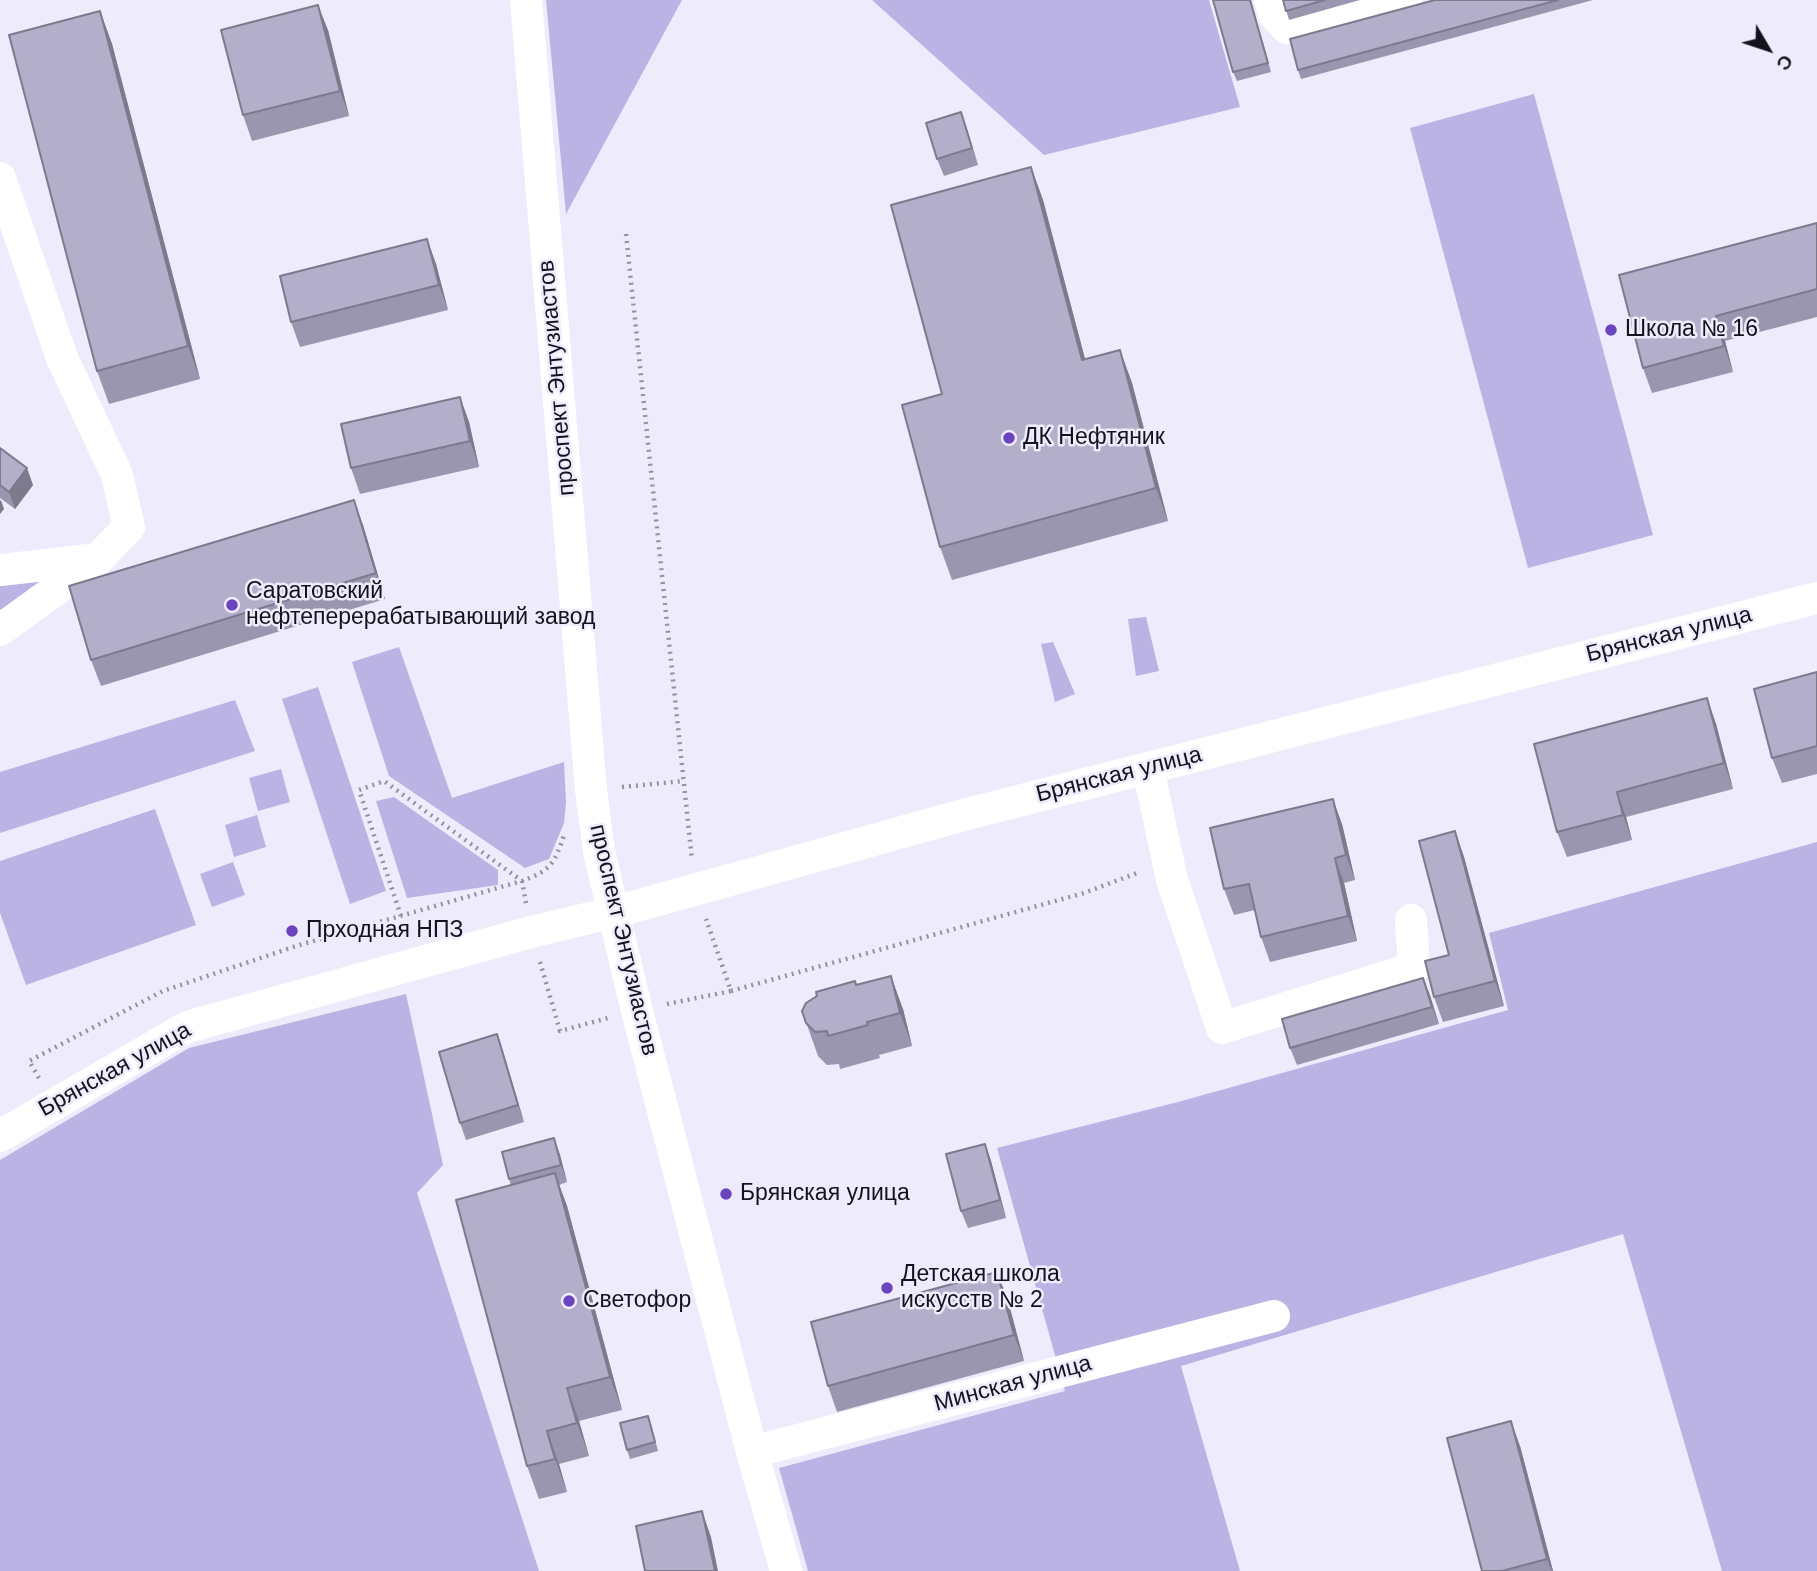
<!DOCTYPE html>
<html>
<head>
<meta charset="utf-8">
<style>
	body { margin:0 }
	#map { position:relative; width:1817px; height:1571px; overflow:hidden; background:#eeebfd; font-family:Helvetica,sans-serif }
	canvas { display:block }
	.north { position:absolute; left:1733px; top:14px; width:70px; height:70px; -webkit-text-stroke:5px #eeebfd; paint-order:stroke; rotate:129deg; font-size:19px; font-weight:700; line-height:28px; text-align:center; color:#14121c }
	.north::after { content:''; display:block; margin:auto; width:24px; height:32px; background:#14121c; clip-path:polygon(50% 0,100% 100%,50% 72%,0 100%) }
</style>
</head>
<body>
<div id="map">
<canvas width="1817" height="1571"></canvas>
<div class="north">С</div>
</div>
<script>
const g = document.querySelector('canvas').getContext('2d');
g.lineJoin = 'round';
function fill(path, color) {
  g.fillStyle = color;
  g.fill(path, 'evenodd');
}
function strokePath(path, color, width, dash) {
  g.strokeStyle = color;
  g.lineWidth = width;
  g.lineCap = dash ? 'butt' : 'round';
  g.setLineDash(dash || []);
  g.stroke(path);
}
function drawText(font, color, halo, rows, align = 'center') {
  g.font = font + ' Helvetica,sans-serif';
  g.lineWidth = 5;
  g.setLineDash([]);
  g.textBaseline = 'middle';
  g.strokeStyle = halo;
  g.fillStyle = color;
  for (const [text, x, y, turn = 0] of rows) {
    g.save();
    g.translate(x, y);
    g.rotate((+turn || 0) * Math.PI / 180);
    g.textAlign = isNaN(turn) ? turn : align;
    if (halo) g.strokeText(text, 0, 0);
    g.fillText(text, 0, 0);
    g.restore();
  }
}
const green = new Path2D(`
	M546,0h136l-116,214z
	M872,0h337l31,107 -196,48z
	M1534,94l119,441 -125,33 -118,-440z
	M55,580l-55,38v-32z
	M1146,617l13,54 -23,5 -8,-57z
	M1053,642l22,52 -20,8 -14,-58z
	M399,647l53,151 112,-36 2,40 -2,21 -15,36 -24,9 -136,-92 -37,-114z
	M318,687l68,204 -36,13 -68,-205z
	M235,700l20,51 -255,82v-61z
	M281,769l9,33 -32,9 -9,-33z
	M394,797l104,73v15l-91,13 -31,-97z
	M155,809l41,116 -170,60 -26,-72v-52z
	M257,815l9,32 -32,10 -9,-32z
	M1817,842v729h-95l-99,-337 -442,132 59,205h-432l-29,-103 286,-77 -68,-243 181,-46 330,-92 -19,-77z
	M233,862l12,33 -33,12 -12,-33z
	M406,994l37,171 -26,28 122,378h-539v-411l189,-112z`);
const path = new Path2D(`
	M626,234l66,626
	M622,787l62,-6
	M401,916l-42,-126 25,-9 138,100c28,-10 33,-18 42,-46
	M540,962l20,69 48,-13
	M731,991l353,-98 53,-20
	M667,1004l64,-13 -25,-72
	M39,1078l-10,-17 134,-70 133,-45 226,-65 4,22`);
const minor = new Path2D(`
	M526,0l65,790 8,62 38,159 115,441 34,119
	M1270,0l4,14 13,14h21l99,-28
	M0,178l62,180 55,117 12,52 -31,32 -98,71
	M0,570l97,-11
	M1148,768l24,112 50,148 192,-60 -3,-48
	M0,1136l187,-109 344,-95 84,-20 352,-98 850,-216
	M752,1452l522,-136`);
const wall = new Path2D(`
	M1251,0l20,72 -34,9 -4,-9z
	M1283,0h77l-71,20z
	M1435,0h158l-292,79 -3,-9z
	M100,11l12,33 88,335 -91,25 -12,-33z
	M328,30l21,86 -97,25 -9,-26z
	M961,112l17,53 -34,11 -7,-17z
	M1031,167l12,33 42,159 35,-9 12,33 36,138 -216,59 -12,-33 2,-153z
	M1817,223v94l-92,24 8,31 -81,21 -9,-25z
	M427,239l9,25 12,46 -148,37 -9,-25z
	M460,397l9,25 10,45 -119,27 -9,-26z
	M0,448l33,37 -18,24 -15,-11z
	M363,525l22,74 -284,87 -10,-26z
	M1817,672v102l-35,9 -10,-25z
	M1707,698l9,26 17,65 -107,28 6,23 -65,17 -10,-25z
	M1342,824l13,56 -11,3 13,58 -87,21 -9,-25 -6,-27 -21,5 -10,-26z
	M1455,831l9,26 40,149 -61,16 -9,-25 15,-42z
	M1423,978l16,46 -142,41 -7,-17z
	M857,985l46,24 9,37 -33,9 1,3 -40,11 -1,-5 -12,1 -9,-9 -16,-45z
	M497,1034l27,88 -58,18 -6,-17z
	M554,1138l6,17 7,27 -8,3 8,21 55,204 -43,11 10,35 -30,8 8,28 -28,7 -12,-33 -16,-281 -2,-6z
	M985,1144l6,17 15,57 -38,10 -7,-17z
	M1007,1297l17,64 -187,51 -9,-26z
	M651,1424l7,27 -28,8 -3,-9z
	M1520,1446l33,125h-71z`);
const shadedWall = new Path2D(`
	M318,5l10,25 21,86 -9,-25z
	M100,11l12,33 88,335 -12,-33z
	M961,112l6,17 11,36 -6,-17z
	M1031,167l12,33 51,193 -12,-33z
	M427,239l9,25 12,46 -9,-25z
	M1716,316l9,25 8,31 -9,-26z
	M1120,350l12,33 36,138 -12,-33z
	M460,397l9,25 10,45 -9,-26z
	M27,468l6,17 -18,24 -6,-17z
	M1,500l3,9 -4,5v-13z
	M354,500l9,25 22,74 -9,-26z
	M1707,698l9,26 17,65 -9,-26z
	M1617,792l9,25 6,23 -9,-25z
	M1333,799l9,25 13,56 -9,-25z
	M1455,831l9,26 40,149 -9,-25z
	M1335,858l9,25 13,58 -9,-25z
	M891,976l12,33 9,37 -12,-33z
	M1423,978l7,17 9,29 -7,-17z
	M497,1034l6,17 21,71 -6,-17z
	M554,1138l6,17 7,27 -6,-17z
	M985,1144l6,17 15,57 -6,-18z
	M555,1173l12,33 55,204 -12,-33z
	M997,1272l10,25 17,64 -10,-26z
	M567,1388l12,33 10,35 -12,-33z
	M1511,1421l9,25 33,125h-1l-5,-12z
	M547,1431l12,33 8,28 -12,-33z
	M702,1511l9,26 7,34h-3z`);
const building = new Path2D(`
	M1213,0h37l18,63 -35,9z
	M1283,0h42l-39,11z
	M1435,0h123l-260,70 -8,-31z
	M318,5l22,86 -97,24 -22,-85z
	M100,11l88,335 -91,25 -88,-336z
	M961,112l11,36 -35,11 -11,-36z
	M1031,167l51,193 38,-10 36,138 -216,59 -38,-142 40,-11 -51,-189z
	M1817,223v66l-101,27 8,30 -81,22 -24,-93z
	M427,239l12,46 -148,37 -11,-46z
	M460,397l10,44 -119,27 -10,-44z
	M0,448l27,20 -18,24 -9,-7z
	M354,500l22,73 -285,87 -22,-74z
	M1817,672v74l-45,12 -18,-69z
	M1707,698l17,65 -107,29 6,23 -66,17 -23,-88z
	M1333,799l13,56 -11,3 13,58 -87,21 -12,-53 -25,5 -14,-61z
	M1455,831l40,150 -61,16 -9,-36 24,-6 -30,-114z
	M891,976l9,37 -33,9 1,3 -40,11 -1,-5 -12,1 -9,-9 -4,-12 4,-8 11,-7 -1,-4 39,-11 1,4z
	M1423,978l9,29 -142,41 -8,-29z
	M497,1034l21,71 -58,18 -21,-71z
	M554,1138l7,27 -52,14 -7,-27z
	M985,1144l15,56 -39,11 -15,-57z
	M555,1173l55,204 -43,11 10,35 -30,8 8,28 -28,7 -71,-266z
	M997,1272l17,63 -186,51 -17,-64z
	M648,1416l7,26 -28,8 -7,-27z
	M1511,1421l36,138 -45,12h-20l-35,-133z
	M702,1511l13,60h-70l-9,-45z`);
const markers = [
	[1611,330,7,"#6a45bd"],
	[1009,438,7,"#6a45bd"],
	[232,605,7,"#6a45bd"],
	[292,931,7,"#6a45bd"],
	[726,1194,7,"#6a45bd"],
	[887,1288,7,"#6a45bd"],
	[569,1301,7,"#6a45bd"]
];
const poiNames = [
	["Школа № 16",1625,330],
	["ДК Нефтяник",1023,438],
	["Саратовский",246,592],
	["нефтеперерабатывающий завод",246,618],
	["Прходная НПЗ",306,931],
	["Брянская улица",740,1194],
	["Детская школа",901,1275],
	["искусств № 2",901,1301],
	["Светофор",583,1301]
];
const streetNames = [
	["проспект Энтузиастов",557,378,-95],
	["Брянская улица",1669,635,-14],
	["Брянская улица",1119,775,-14],
	["проспект Энтузиастов",623,940,77],
	["Брянская улица",115,1070,-29],
	["Минская улица",1013,1384,-15]
];
fill(green, '#bbb3e4');
strokePath(path, '#9492a0', 4.5, [2, 5]);
strokePath(minor, '#fff', 32);
fill(wall, '#9a96af');
fill(shadedWall, '#7d7a8e');
fill(building, '#b3afcb');
strokePath(building, '#7d7a8e', 2);
for (const [x, y, r, color] of markers) {
  const dot = new Path2D();
  dot.arc(x, y, r, 0, 2 * Math.PI);
  g.fillStyle = color;
  g.fill(dot);
  strokePath(dot, '#eeebfd', 2.5);
}
drawText('23px', '#14121c', '#eeebfd', poiNames, 'left');
drawText('23px', '#14121c', '#eeebfd', streetNames);
</script>
</body>
</html>
